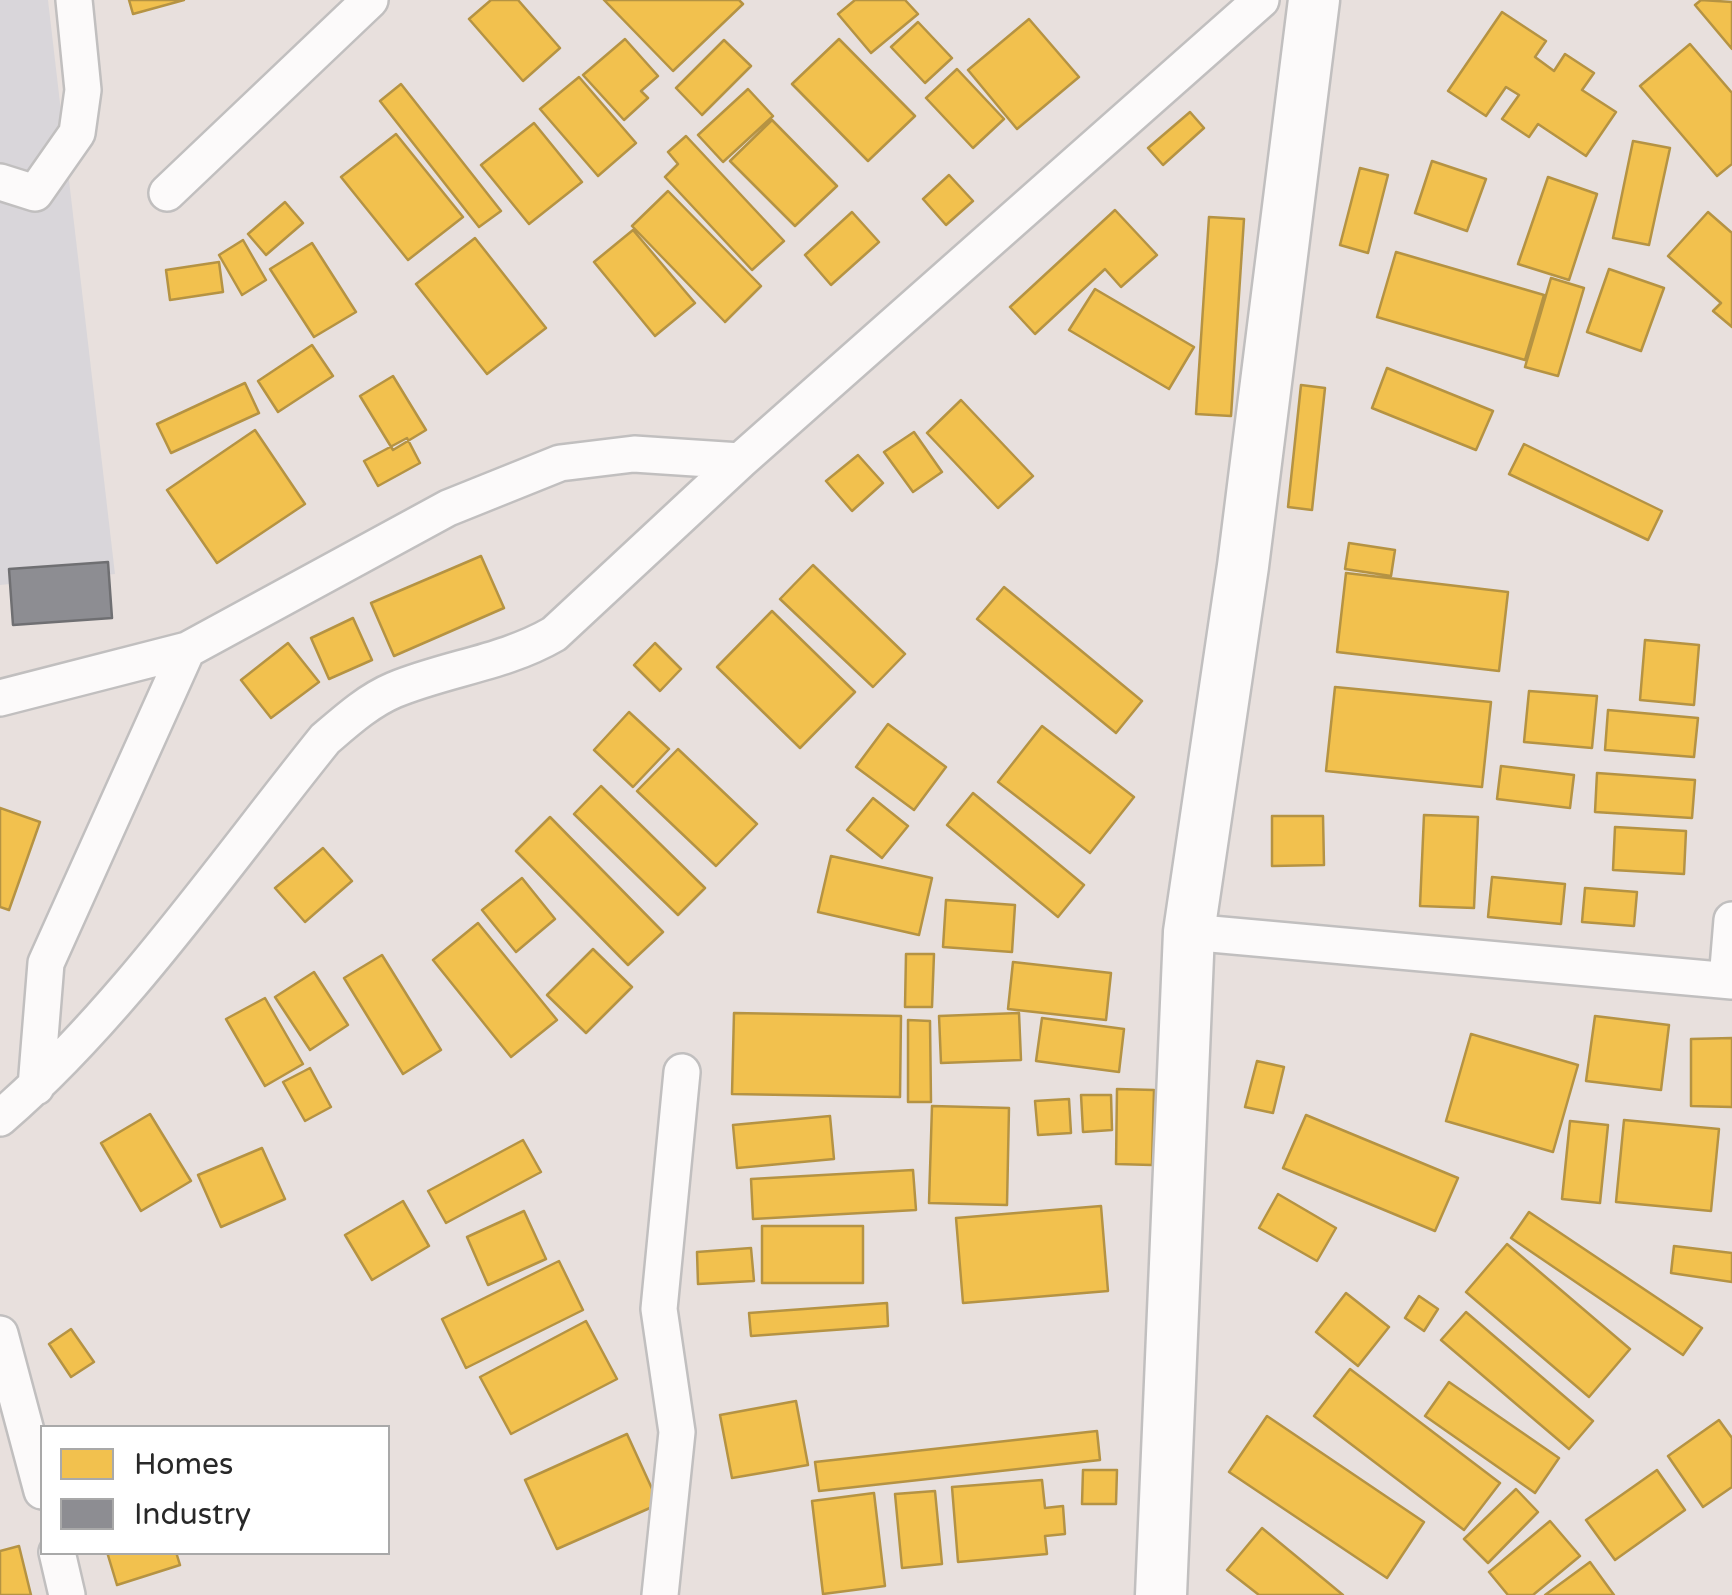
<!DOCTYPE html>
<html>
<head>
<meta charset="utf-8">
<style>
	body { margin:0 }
	#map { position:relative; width:1732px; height:1595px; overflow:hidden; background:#e8e0dd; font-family:"Varela Round",sans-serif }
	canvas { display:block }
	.legend { position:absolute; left:40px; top:1425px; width:350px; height:130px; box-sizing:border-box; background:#fff; border:2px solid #a9a9a9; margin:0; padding:12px 18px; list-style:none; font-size:30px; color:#282828 }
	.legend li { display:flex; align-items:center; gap:20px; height:50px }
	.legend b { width:50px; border:2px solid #a9a9a9 }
</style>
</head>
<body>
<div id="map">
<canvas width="1732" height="1595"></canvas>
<ul class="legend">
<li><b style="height:28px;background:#f2c14e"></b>Homes</li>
<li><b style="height:28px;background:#8d8d92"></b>Industry</li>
</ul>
</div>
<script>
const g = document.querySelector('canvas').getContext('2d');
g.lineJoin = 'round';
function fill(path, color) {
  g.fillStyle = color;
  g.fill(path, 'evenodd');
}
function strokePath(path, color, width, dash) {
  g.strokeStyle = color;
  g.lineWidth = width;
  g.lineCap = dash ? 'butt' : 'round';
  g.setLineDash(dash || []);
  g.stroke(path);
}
const industrial = new Path2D(`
	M0,0h48l67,574 -115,11z`);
const homes = new Path2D(`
	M129,0h55l-51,14z
	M491,0h27l42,48 -37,33 -54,-62z
	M604,0h135l4,4 -70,67z
	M855,0h50l13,14 -47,39 -33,-39z
	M1701,0l31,2v47l-37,-44z
	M1502,12l44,29 -11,16 19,14 11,-17 29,19 -12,17 34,22 -30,44 -48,-32 -9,13 -27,-18 17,-24 -13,-8 -20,29 -38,-25z
	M1029,19l50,58 -62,52 -49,-59z
	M918,22l34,36 -27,25 -34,-36z
	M625,39l33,37 -17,15 7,7 -24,22 -41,-45z
	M839,39l76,77 -47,45 -76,-77z
	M724,40l27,26 -49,49 -26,-27z
	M1690,44l42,49v71l-15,12 -77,-90z
	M957,69l47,50 -31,29 -47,-50z
	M579,77l57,66 -38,33 -58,-67z
	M401,84l100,127 -22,16 -99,-126z
	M748,89l25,27 -50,46 -25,-27z
	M1190,112l14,16 -41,37 -15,-17z
	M772,120l65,66 -42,40 -65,-65z
	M534,123l48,59 -53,42 -48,-59z
	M396,134l67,83 -55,43 -67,-83z
	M686,136l98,105 -32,29 -87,-93 13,-13 -10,-12z
	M1633,141l37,7 -21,97 -36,-7z
	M1432,161l54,18 -19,52 -52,-18z
	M1360,168l28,7 -20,78 -28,-8z
	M949,175l24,26 -27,24 -23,-26z
	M1548,177l49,17 -28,86 -51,-16z
	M668,191l93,95 -36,36 -93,-96z
	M285,202l18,21 -37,32 -18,-21z
	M1115,210l42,45 -36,32 -16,-18 -70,65 -25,-27z
	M852,212l27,30 -48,43 -26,-30z
	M1708,212l24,21v94l-19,-16 8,-8 -53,-47z
	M1209,217l35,2 -13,197 -35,-2z
	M633,230l62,73 -40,33 -61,-74z
	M475,238l71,90 -59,46 -71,-90z
	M243,240l23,40 -24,15 -23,-40z
	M312,243l44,69 -42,25 -44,-68z
	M1396,252l148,43 -19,65 -148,-43z
	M219,262l4,30 -53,8 -4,-30z
	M1609,269l55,19 -23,63 -54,-19z
	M1551,278l33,10 -26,88 -33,-9z
	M1095,289l99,58 -25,42 -100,-59z
	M312,345l21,31 -55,36 -20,-31z
	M1387,368l106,43 -17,39 -104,-42z
	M393,376l33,54 -33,20 -33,-54z
	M245,383l14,30 -88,40 -14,-29z
	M1301,385l24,3 -13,122 -24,-3z
	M961,400l72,76 -35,32 -71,-75z
	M255,430l50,74 -88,59 -50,-73z
	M914,432l28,40 -29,20 -29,-40z
	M407,438l13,25 -42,23 -14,-25z
	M1524,444l138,67 -14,29 -139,-66z
	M858,455l25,28 -31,28 -26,-30z
	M1349,543l46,7 -4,26 -46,-7z
	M481,556l23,52 -110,48 -23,-53z
	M813,565l92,89 -32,33 -93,-88z
	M1346,573l162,19 -9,79 -162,-19z
	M1004,587l138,114 -26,32 -139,-114z
	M772,611l83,81 -55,56 -83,-81z
	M353,618l19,42 -43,19 -18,-41z
	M1645,640l54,5 -5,60 -54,-5z
	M288,643l31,39 -48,36 -30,-38z
	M655,643l26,26 -21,22 -26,-26z
	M1335,687l156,15 -9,85 -156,-16z
	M1529,691l68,5 -5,52 -68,-6z
	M1608,710l90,8 -4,39 -89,-7z
	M629,712l40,37 -36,38 -39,-37z
	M888,724l58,43 -32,43 -58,-43z
	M1042,726l92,71 -44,56 -92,-71z
	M678,749l79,75 -41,42 -79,-75z
	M1501,766l73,9 -4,33 -73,-9z
	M1597,773l98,7 -3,38 -97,-6z
	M601,786l104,102 -27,27 -104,-101z
	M973,793l111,92 -26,32 -111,-92z
	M873,798l35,28 -26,32 -35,-28z
	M0,808l40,14 -31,88 -9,-3z
	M1424,815l54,2 -4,91 -54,-2z
	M1272,816h51l1,49 -52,1z
	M550,817l113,115 -35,33 -112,-114z
	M1615,827l71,4 -2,43 -71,-4z
	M323,848l29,33 -47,41 -30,-34z
	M831,856l101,22 -13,57 -101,-23z
	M1492,877l73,7 -4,40 -73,-7z
	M522,878l33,41 -39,33 -34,-42z
	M1585,888l52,4 -3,34 -52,-4z
	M946,900l69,5 -3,47 -69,-5z
	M478,923l79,97 -46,37 -78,-97z
	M593,949l39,38 -46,46 -39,-38z
	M906,954h28l-2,53h-27z
	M382,955l59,95 -38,24 -59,-96z
	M1013,962l98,11 -5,47 -98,-11z
	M314,972l34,53 -38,25 -35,-53z
	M265,998l38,66 -38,22 -39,-67z
	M734,1013l167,3 -1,81 -168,-3z
	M1019,1013l2,47 -80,3 -2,-47z
	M1595,1016l74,9 -8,65 -75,-9z
	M1042,1018l82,11 -5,43 -83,-11z
	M908,1020l22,1 1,81h-23z
	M1471,1034l107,31 -25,87 -107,-31z
	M1732,1038v69l-41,-1v-67z
	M1257,1061l27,6 -11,46 -28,-6z
	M310,1068l21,39 -26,14 -22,-39z
	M1117,1089l37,1 -2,75 -36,-1z
	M1081,1095h30l1,35 -29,2z
	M1069,1099l2,34 -33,2 -3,-34z
	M932,1106l77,2 -2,97 -78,-2z
	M150,1114l41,67 -50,30 -40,-68z
	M1306,1115l152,63 -23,53 -152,-63z
	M830,1116l4,43 -97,9 -4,-43z
	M1624,1120l95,9 -8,82 -95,-9z
	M1570,1121l38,4 -8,78 -38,-4z
	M523,1140l18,32 -95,51 -18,-32z
	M262,1148l23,51 -64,28 -23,-52z
	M913,1170l3,40 -163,9 -2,-40z
	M1278,1194l58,34 -19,33 -58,-33z
	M403,1201l26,45 -57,34 -27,-45z
	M1101,1206l7,85 -145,12 -7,-85z
	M524,1211l22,48 -58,26 -21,-48z
	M1529,1212l173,116 -19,27 -172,-117z
	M762,1226h101v57h-101z
	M1507,1244l123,105 -41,48 -123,-105z
	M1674,1246l58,7v29l-61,-9z
	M751,1248l3,33 -56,3 -1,-32z
	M559,1261l24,49 -117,58 -24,-49z
	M1346,1293l43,34 -31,39 -42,-34z
	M1419,1296l19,13 -14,22 -19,-13z
	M887,1303l1,23 -137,10 -2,-23z
	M1466,1312l127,109 -24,28 -128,-109z
	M586,1321l31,58 -106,55 -31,-57z
	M71,1329l23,33 -23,15 -22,-33z
	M1350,1369l150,114 -36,47 -150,-114z
	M1449,1382l110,76 -24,35 -110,-77z
	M796,1401l12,64 -76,13 -12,-63z
	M1267,1416l157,106 -37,56 -158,-106z
	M1719,1420l13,18v49l-29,20 -35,-51z
	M1097,1431l3,29 -281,31 -4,-29z
	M627,1434l32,70 -102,45 -32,-69z
	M1083,1470h34l-1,34h-34z
	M1657,1470l28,40 -70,50 -29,-40z
	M1042,1480l3,28 18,-2 2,28 -20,2 2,18 -89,8 -6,-75z
	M1516,1489l22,23 -50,51 -24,-24z
	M935,1491l7,73 -40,4 -7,-74z
	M874,1493l11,93 -62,8 -11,-93z
	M1550,1521l30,35 -47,39h-25l-19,-23z
	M1262,1528l81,67h-84l-32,-25z
	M19,1546l12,49h-31v-44z
	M107,1552h69l4,13 -63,20z
	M1590,1562l24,33h-69z`);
const industry = new Path2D(`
	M108,562l4,56 -99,7 -4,-56z`);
const street = new Path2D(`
	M0,182l35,11 42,-60 6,-43 -9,-90
	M167,193l203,-193
	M0,698l187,-48
	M1189,932l543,49
	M1727,980l5,-60
	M36,1087l10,-124 141,-313 261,-142 112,-45 74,-9 106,7 521,-461
	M0,1118c120,-103 225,-255 325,-379 21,-18 43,-38 69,-49 53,-22 110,-27 160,-56l186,-173
	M0,1334l42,157
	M57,1552l10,43
	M660,1595l17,-163 -18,-123 23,-237`);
const secondary = new Path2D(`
	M1161,1595l28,-663 54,-366 71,-566`);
fill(industrial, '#d9d6da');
fill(homes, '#f2c14e');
strokePath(homes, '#b59343', 2.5);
fill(industry, '#8d8d92');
strokePath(industry, '#6f6f72', 2.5);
strokePath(street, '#c1bfbf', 40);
strokePath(secondary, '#c1bfbf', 55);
strokePath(street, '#fcfafa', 35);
strokePath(secondary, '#fcfafa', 50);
</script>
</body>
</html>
